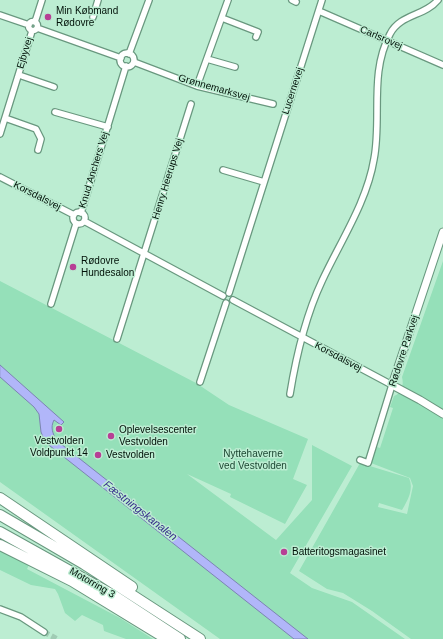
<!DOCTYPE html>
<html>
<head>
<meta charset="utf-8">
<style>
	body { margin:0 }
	canvas { display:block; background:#bcedd2 }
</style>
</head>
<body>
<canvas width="443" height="639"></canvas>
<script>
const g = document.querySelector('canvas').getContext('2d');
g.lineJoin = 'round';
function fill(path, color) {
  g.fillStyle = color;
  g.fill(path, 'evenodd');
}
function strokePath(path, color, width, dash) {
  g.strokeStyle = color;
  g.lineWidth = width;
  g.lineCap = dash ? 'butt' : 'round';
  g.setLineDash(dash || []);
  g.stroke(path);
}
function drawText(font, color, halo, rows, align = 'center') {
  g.font = font + ' Helvetica,sans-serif';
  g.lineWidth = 3;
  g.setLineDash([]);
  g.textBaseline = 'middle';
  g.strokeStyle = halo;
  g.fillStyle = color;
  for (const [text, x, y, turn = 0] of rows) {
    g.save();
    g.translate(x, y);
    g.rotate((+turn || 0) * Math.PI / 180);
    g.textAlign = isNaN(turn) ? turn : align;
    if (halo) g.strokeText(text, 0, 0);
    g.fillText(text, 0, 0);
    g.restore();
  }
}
const green = new Path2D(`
	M443,261v378h-32l-39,-28 -29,-18 -16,-4 -28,-18 61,-108 49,15c5,11 -1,22 -7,32l-23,-7 -1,4 29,7 6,-28 -3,-8 -39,-15 6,-16 3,1 13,-40 -3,-1 4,-11c8,-3 10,-11 8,-19z
	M0,281l196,102 33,22 79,34 -15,40 14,6 -22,39 -55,-27 1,-3 -44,-20 89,66 36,-40v-55l40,21 -62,107 22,15 40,14 53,37h-185l-220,-157z
	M0,551l29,14 -2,4 93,49 33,21h-27l-22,-8 -1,-6 -21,-10 -7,6 -10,-8 -7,-19 -3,-5 -24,-4 -31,-15z`);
const water = new Path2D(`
	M0,365l64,57 -3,3 -7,-5c-4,8 -1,13 2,20l252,199h-14l-249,-197 -4,-10 -2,-18 -5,-7 -34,-30z`);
const minorTunnel = new Path2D(`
	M44,632l13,7`);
const minor = new Path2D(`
	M292,0l4,2
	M319,11l124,54
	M0,15l29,10
	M93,17l5,-17
	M222,18l36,14 -2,5
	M28.5 26a4.5 4.5 0 1 1 9 0a4.5 4.5 0 1 1-9 0Z
	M35,22l7,-22
	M37,28l84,30
	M120 60a7 7 0 1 1 14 0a7 7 0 1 1-14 0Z
	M129,54l20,-54
	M207,59l28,8
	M134,62l63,24 76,18
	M19,75l35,12
	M197,86l31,-86
	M55,112l53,15
	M5,118l31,11 5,10 -3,11
	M0,134l32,-103
	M223,170l41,12
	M0,177l74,38
	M73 218a6 6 0 1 1 12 0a6 6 0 1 1-12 0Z
	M81,213l45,-147
	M84,221l139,75
	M229,293l93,-293
	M233,300l159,85 -24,78 -8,-3
	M51,304l25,-80
	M117,339l74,-235
	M200,382l26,-79
	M290,394c6,-37 16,-79 32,-113 18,-39 45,-79 52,-122 8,-41 -5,-86 16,-125 10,-20 35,-18 48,-34
	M0,609l21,8 23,15`);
const tertiary = new Path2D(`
	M443,232l-51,153 28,15 23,14`);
const motorway = new Path2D(`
	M0,498l132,89
	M0,515l84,49 116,75
	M0,532l113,63 67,44
	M0,545l72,36 95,58`);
const markers = [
	[48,17,4,"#b73f95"],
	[73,267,4,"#b73f95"],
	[59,429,4,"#b73f95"],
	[111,436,4,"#b73f95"],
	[98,455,4,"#b73f95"],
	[284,552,4,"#b73f95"]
];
const poiNames = [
	["Min Købmand",56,11],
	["Rødovre",56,23],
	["Rødovre",81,261],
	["Hundesalon",81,273],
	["Oplevelsescenter",119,430],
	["Vestvolden",119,442],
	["Vestvolden",59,441,"center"],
	["Voldpunkt 14",59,453,"center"],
	["Vestvolden",106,455],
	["Batteritogsmagasinet",292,552]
];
const streetNames = [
	["Carlsrovej",381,38,23],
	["Ejbyvej",25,53,-73],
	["Grønnemarksvej",214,88,16],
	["Lucernevej",293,91,-72],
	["Knud Anchers Vej",94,170,-73],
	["Henry Heerups Vej",168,179,-73],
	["Korsdalsvej",37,196,27],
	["Rødovre Parkvej",404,351,-72],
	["Korsdalsvej",338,357,28],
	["Motorring 3",92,583,30]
];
const parkNames = [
	["Nyttehaverne",253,454],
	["ved Vestvolden",253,466]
];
const waterNames = [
	["Fæstningskanalen",140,511,38]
];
fill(green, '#95e0b9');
fill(water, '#b1b6f9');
strokePath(water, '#7c84b1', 1);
strokePath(minorTunnel, '#a0ccb4', 5.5, [5.5, 3]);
strokePath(minor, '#69987f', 8);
strokePath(tertiary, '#69987f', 9);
strokePath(motorway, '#69987f', 12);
strokePath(minor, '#fff', 5.5);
strokePath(tertiary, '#fff', 7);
strokePath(motorway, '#fff', 10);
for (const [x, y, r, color] of markers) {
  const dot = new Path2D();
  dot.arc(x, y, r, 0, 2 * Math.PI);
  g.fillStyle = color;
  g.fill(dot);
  strokePath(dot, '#bcedd2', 1.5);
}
drawText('10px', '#011108', '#bcedd2', poiNames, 'left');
drawText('10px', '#011108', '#bcedd2', streetNames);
drawText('10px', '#1d4733', '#bcedd2', parkNames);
drawText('italic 11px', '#382f8c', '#bcedd2', waterNames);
</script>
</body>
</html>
